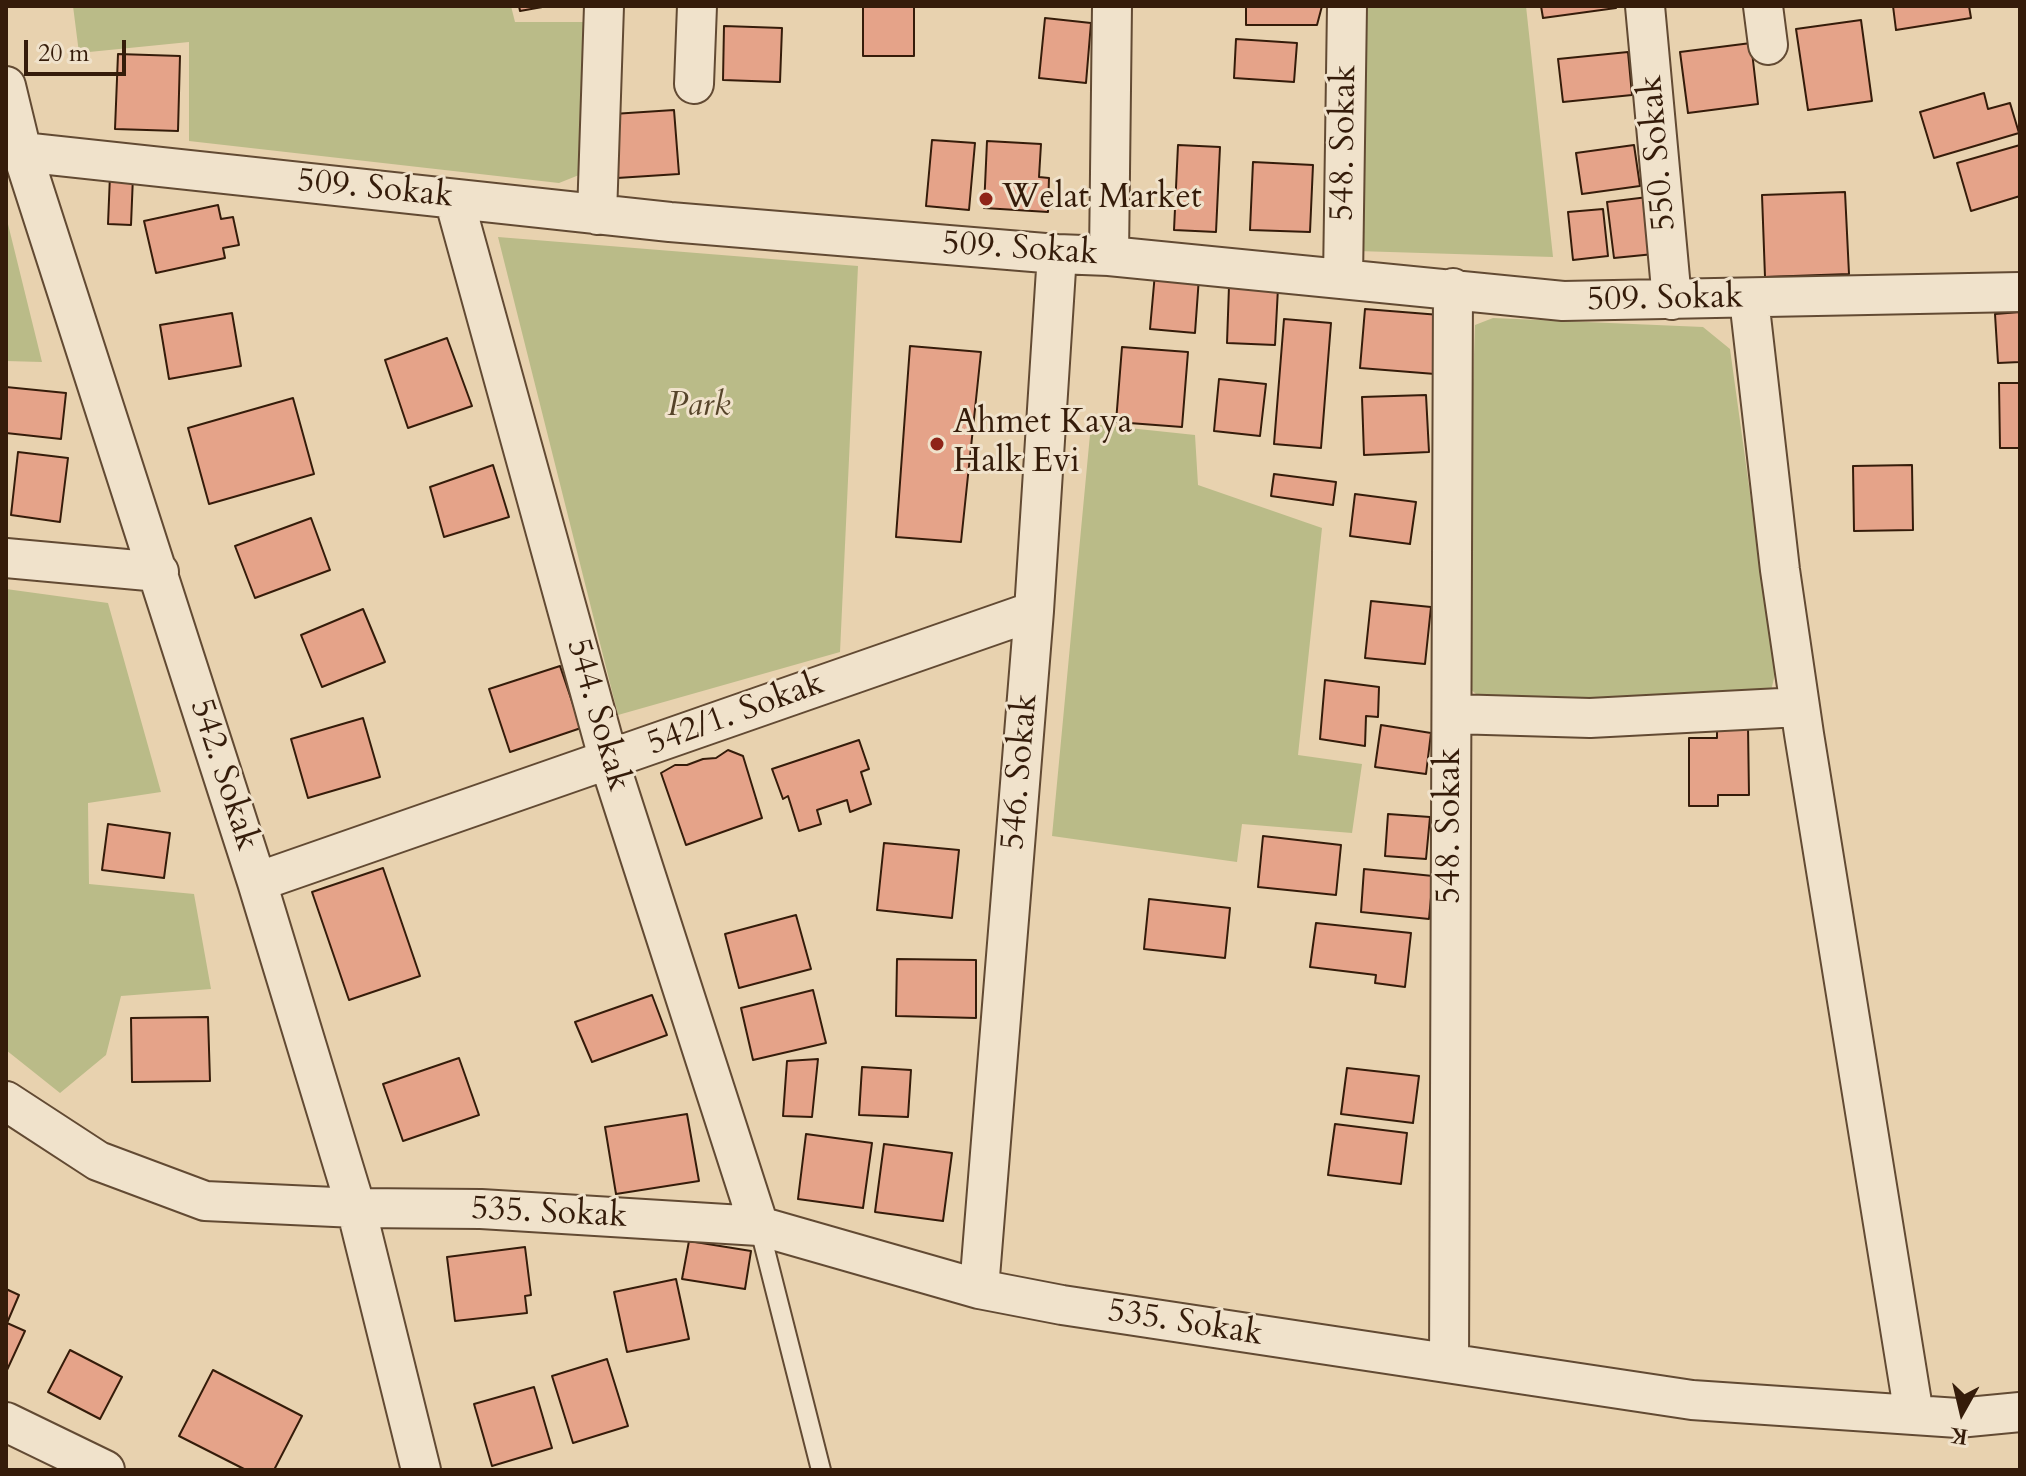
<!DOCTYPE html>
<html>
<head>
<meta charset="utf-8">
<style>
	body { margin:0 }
	#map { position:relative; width:2026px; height:1476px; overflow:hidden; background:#e8d2af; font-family:Cardo,serif }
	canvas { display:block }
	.frame { position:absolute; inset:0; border:8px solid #351c0a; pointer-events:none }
	.north { position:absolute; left:1922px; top:1372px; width:80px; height:80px; -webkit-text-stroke:6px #f0e2cb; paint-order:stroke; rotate:188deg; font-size:22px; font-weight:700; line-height:32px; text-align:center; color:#351c0a }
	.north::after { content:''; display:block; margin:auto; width:28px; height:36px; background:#351c0a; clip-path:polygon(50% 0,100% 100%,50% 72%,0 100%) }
	.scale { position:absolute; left:24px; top:40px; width:102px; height:36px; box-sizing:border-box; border:4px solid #351c0a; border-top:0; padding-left:10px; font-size:24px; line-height:28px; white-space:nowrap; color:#351c0a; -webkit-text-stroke:6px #f0e2cb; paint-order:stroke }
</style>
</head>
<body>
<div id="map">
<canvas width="2026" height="1476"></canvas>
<div class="frame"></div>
<div class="north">K</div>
<div class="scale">20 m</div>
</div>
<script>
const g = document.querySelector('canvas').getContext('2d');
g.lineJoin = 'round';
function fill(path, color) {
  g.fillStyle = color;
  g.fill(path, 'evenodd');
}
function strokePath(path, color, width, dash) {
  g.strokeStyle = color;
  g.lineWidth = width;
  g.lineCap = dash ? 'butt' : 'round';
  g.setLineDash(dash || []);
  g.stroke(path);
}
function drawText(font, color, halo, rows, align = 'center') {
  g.font = font + ' Cardo,serif';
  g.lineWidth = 6;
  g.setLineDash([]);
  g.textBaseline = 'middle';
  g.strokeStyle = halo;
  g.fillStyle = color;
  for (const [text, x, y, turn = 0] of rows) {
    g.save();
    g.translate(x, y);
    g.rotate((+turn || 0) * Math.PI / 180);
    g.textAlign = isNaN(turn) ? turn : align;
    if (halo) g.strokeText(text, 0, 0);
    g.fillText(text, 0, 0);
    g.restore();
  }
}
const green = new Path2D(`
	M73,6h438l4,16h76l-7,151 -25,10 -370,-42v-99l-110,11z
	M1360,6h166l27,251 -196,-6z
	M6,216l36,146 -36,-1z
	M498,237l360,29 -18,386 -222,63z
	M1493,318l210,9 27,22 45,325 -5,21 -287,5 -20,-17 12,-358z
	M1091,424l104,11 3,50 124,43 -24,227 64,9 -10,69 -110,-9 -5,38 -185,-26z
	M6,589l102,14 53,189 -73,11 1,81 105,10 17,95 -90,7 -15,59 -46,38 -54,-43z`);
const building = new Path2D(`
	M519,6h29l-28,5z
	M863,6h51v50h-51z
	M1246,6h76l-5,19h-71z
	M1541,6h75v2l-73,10z
	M1893,6h76l2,12 -75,12z
	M1045,18l46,5 -5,60 -47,-5z
	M1861,20l11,81 -64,9 -12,-81z
	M724,26l58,2 -2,54 -57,-2z
	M1236,39l61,4 -3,39 -60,-4z
	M1751,43l7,61 -70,9 -8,-61z
	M1628,52l4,43 -69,7 -5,-43z
	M118,54l62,2 -2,75 -63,-2z
	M1984,93l4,16 22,-6 9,30 -85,25 -14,-46z
	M674,110l5,64 -62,4 -4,-64z
	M932,140l43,3 -6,67 -43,-4z
	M987,141l54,3 -2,33 10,1 -1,34 -64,-4z
	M1178,145l42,2 -4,85 -42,-2z
	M1634,145l6,41 -58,8 -6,-41z
	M2020,145v51l-49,15 -14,-48z
	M1253,162l60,3 -3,67 -60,-2z
	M110,175l23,1 -2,49 -23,-1z
	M1845,192l4,82 -84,3 -3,-82z
	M1648,197l6,57 -40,4 -7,-56z
	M218,205l3,14 12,-2 6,28 -16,3 2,10 -69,15 -12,-52z
	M1603,209l5,47 -35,4 -5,-48z
	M1155,273l44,4 -4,56 -45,-4z
	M1229,286l49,2 -3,57 -48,-2z
	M1365,309l75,6 -5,59 -75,-6z
	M2020,312v50l-22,1 -3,-49z
	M232,313l9,53 -72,13 -9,-54z
	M1284,319l47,4 -10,125 -47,-4z
	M447,338l25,68 -64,22 -23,-68z
	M910,346l71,6 -20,190 -65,-5z
	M1122,347l66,5 -6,75 -66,-5z
	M1219,379l47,5 -6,52 -46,-5z
	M1999,383h21v65h-20z
	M6,387l60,6 -5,46 -55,-6z
	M1426,395l3,57 -65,3 -2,-58z
	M293,398l21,76 -105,30 -21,-76z
	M18,452l50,6 -8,64 -49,-7z
	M493,465l16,52 -65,20 -14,-50z
	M1912,465l1,65 -59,1 -1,-65z
	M1274,474l62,8 -3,23 -62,-9z
	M1355,494l61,8 -6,42 -60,-8z
	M311,518l19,52 -75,28 -20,-52z
	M1371,601l60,6 -6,57 -60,-6z
	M363,609l22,53 -63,25 -21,-52z
	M560,666l21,62 -71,24 -21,-63z
	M1325,680l54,7 -1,30 -12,-1 -1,30 -45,-7z
	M363,718l17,59 -72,21 -17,-59z
	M1381,725l50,8 -5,41 -51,-7z
	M1717,726h31l1,69h-31v11h-29v-68h28z
	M859,740l10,29 -8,3 10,32 -21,8 -3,-12 -30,10 4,14 -22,7 -11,-35 -5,3 -11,-30z
	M728,750l15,6 19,62 -76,27 -25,-72 14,-8h12l16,-6 13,-1z
	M1388,814l42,3 -4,42 -41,-3z
	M108,824l62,9 -6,45 -62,-8z
	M1263,836l78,9 -5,50 -78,-8z
	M884,843l75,7 -7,68 -75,-8z
	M383,868l37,108 -71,24 -37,-108z
	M1364,869l69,7 -4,43 -68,-7z
	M1149,899l81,9 -5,50 -81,-9z
	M796,915l15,54 -72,19 -14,-54z
	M1316,923l95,10 -6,54 -30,-4 1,-8 -66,-8z
	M897,959l79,1v58l-80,-2z
	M813,990l13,53 -73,17 -12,-52z
	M652,995l15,40 -75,27 -17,-40z
	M208,1017l2,64 -78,1 -1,-64z
	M459,1058l20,57 -76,26 -20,-57z
	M818,1059l-6,58 -29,-1 4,-55z
	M862,1067l49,3 -3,47 -49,-2z
	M1347,1068l72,8 -6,47 -72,-9z
	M687,1114l12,67 -83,13 -11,-67z
	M1335,1124l72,9 -6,51 -73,-9z
	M806,1134l66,9 -9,65 -65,-9z
	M884,1144l68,9 -9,68 -68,-9z
	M689,1241l62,10 -6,38 -63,-10z
	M525,1247l6,48 -6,1 2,17 -72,8 -8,-64z
	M676,1279l13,60 -62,13 -13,-60z
	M6,1289l13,6 -12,28 18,8 -18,39z
	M70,1350l52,27 -22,42 -52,-27z
	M607,1359l21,67 -55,17 -21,-67z
	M213,1370l89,46 -28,54h-28l-67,-34z
	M534,1387l18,61 -60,18 -18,-62z`);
const service = new Path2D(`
	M759,1226l62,244`);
const minor = new Path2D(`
	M1645,6l27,294
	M1763,6l5,39
	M694,84l3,-78
	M6,86l16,66 235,730 99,326 65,262
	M22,152l648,70 387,32 52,2 454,45 457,-9
	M454,199l155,562 150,465
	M597,215l7,-209
	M1109,256l3,-250
	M1343,279l4,-273
	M1749,299l31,271 24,164 110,681
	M6,558l153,14
	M1452,714l138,4 210,-11
	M257,882l777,-271
	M6,1101l92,60 107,40 151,7 125,1 278,17 220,63 83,16 630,95 266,18 62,-6
	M979,1289l55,-678 23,-357
	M1449,1363l4,-1075
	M6,1422l99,48`);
const markers = [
	[986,199,8,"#8f2418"],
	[937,444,8,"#8f2418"]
];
const streetNames = [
	["548. Sokak",1345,143,-89],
	["550. Sokak",1659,153,-95],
	["509. Sokak",375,190,6],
	["509. Sokak",1020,250,4],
	["509. Sokak",1665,300,-1],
	["544. Sokak",597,715,74],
	["542/1. Sokak",736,715,-20],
	["546. Sokak",1021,772,-85],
	["542. Sokak",223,775,72],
	["548. Sokak",1451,826,-90],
	["535. Sokak",549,1214,3],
	["535. Sokak",1185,1324,9]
];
const poiNames = [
	["Welat Market",1002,199],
	["Ahmet Kaya",953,424],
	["Halk Evi",953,463]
];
const parkNames = [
	["Park",699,407]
];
fill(green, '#babb88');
fill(building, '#e5a389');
strokePath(building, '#351c0a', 2);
strokePath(service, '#624a33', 22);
strokePath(minor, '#624a33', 42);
strokePath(service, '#f0e2cb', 18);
strokePath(minor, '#f0e2cb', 38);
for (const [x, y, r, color] of markers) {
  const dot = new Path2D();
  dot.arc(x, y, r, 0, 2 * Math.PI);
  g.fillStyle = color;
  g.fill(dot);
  strokePath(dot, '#f0e2cb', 3);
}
drawText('34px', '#351c0a', '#f0e2cb', streetNames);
drawText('34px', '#351c0a', '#f0e2cb', poiNames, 'left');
drawText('italic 34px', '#56442a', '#f0e2cb', parkNames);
</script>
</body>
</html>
